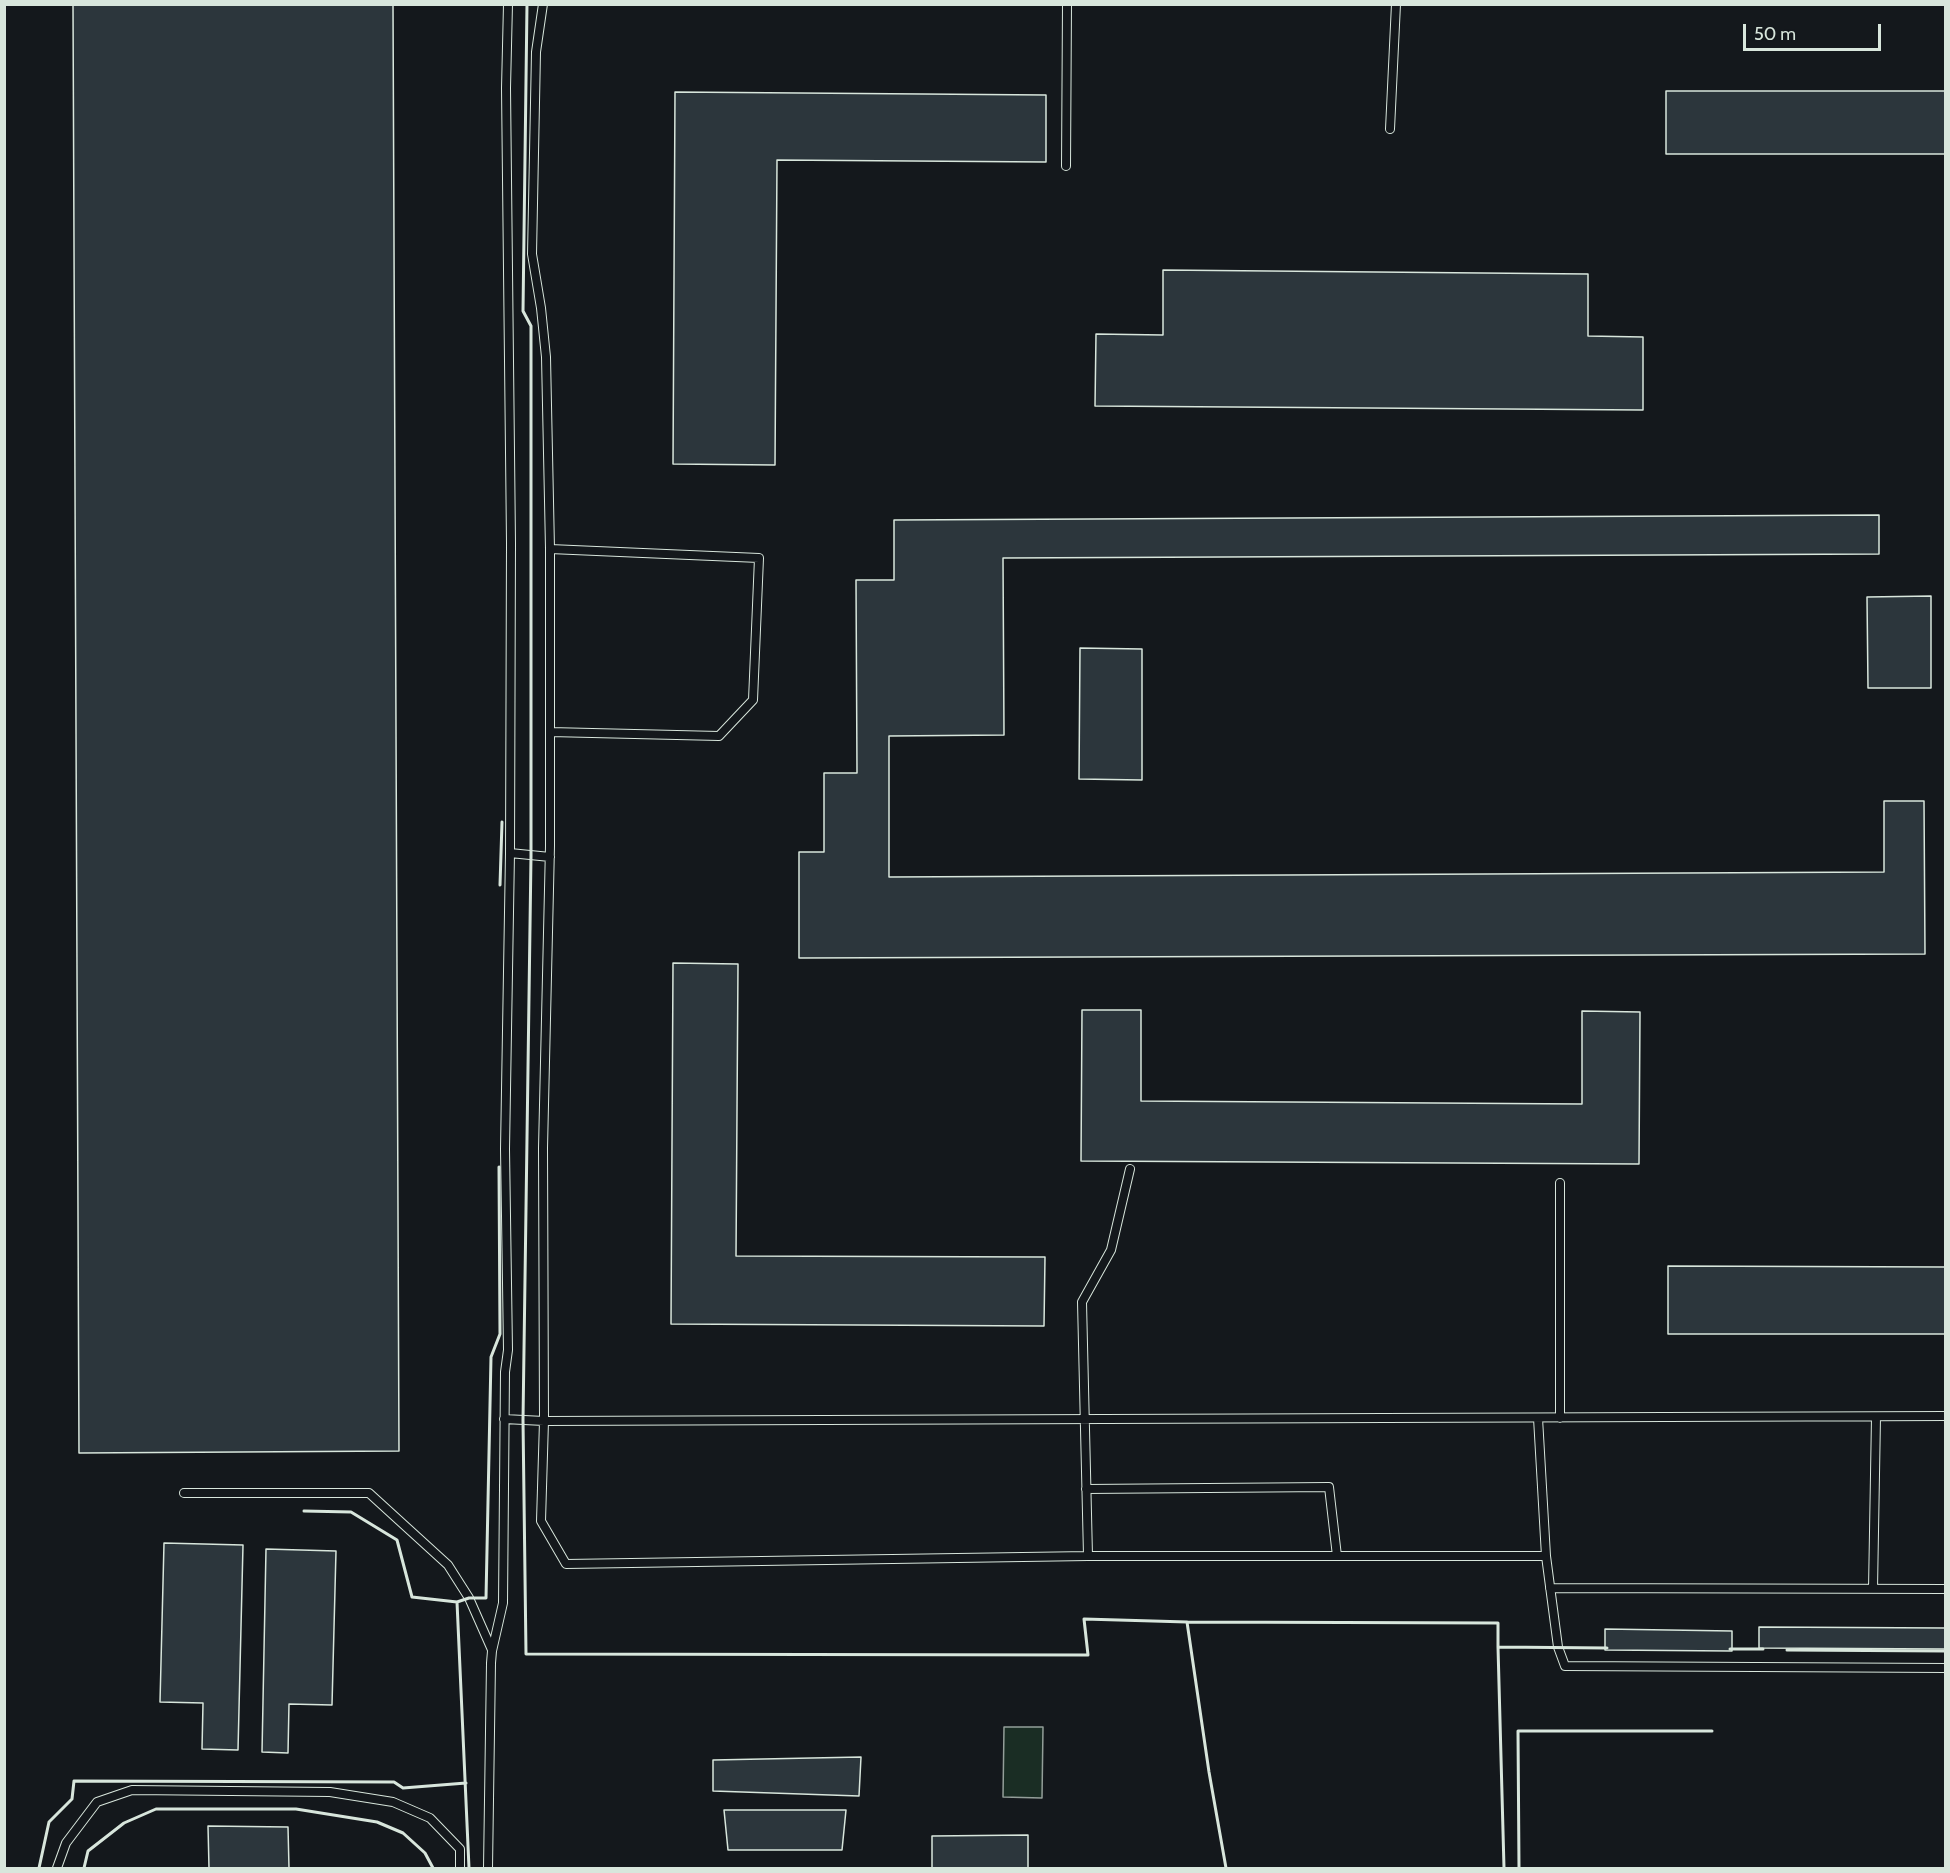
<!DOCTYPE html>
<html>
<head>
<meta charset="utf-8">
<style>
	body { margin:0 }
	#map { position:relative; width:1950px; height:1873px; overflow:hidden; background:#14181c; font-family:Cabin,sans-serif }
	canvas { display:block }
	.frame { position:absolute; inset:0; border:6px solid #d8e6dc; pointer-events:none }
	.scale { position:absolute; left:1743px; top:24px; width:138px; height:27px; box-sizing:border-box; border:3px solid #d8e6dc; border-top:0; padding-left:8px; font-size:18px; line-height:21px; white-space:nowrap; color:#d8e6dc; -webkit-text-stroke:4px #14181c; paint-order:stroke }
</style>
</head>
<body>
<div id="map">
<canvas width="1950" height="1873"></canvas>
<div class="frame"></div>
<div class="scale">50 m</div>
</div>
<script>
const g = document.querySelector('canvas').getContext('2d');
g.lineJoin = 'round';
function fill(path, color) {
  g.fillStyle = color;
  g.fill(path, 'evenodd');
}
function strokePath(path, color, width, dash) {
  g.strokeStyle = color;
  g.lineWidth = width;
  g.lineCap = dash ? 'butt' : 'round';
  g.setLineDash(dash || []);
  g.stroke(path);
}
const green = new Path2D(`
	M1004,1727h39l-1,71 -39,-1z`);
const building = new Path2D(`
	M73,4h320l6,1447 -320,2z
	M1666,91h280v63h-280z
	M675,92l371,3v67l-269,-2 -2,305 -102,-1z
	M1163,270l425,4v62l55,1v73l-548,-4 1,-72 67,1z
	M1879,515v39l-876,4 1,177 -115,1v141l995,-5v-71h40l1,153 -1126,4v-106h25v-79h33l-1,-193h38v-60z
	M1931,596v92h-63l-1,-91z
	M1080,648l62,1v131l-63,-1z
	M673,963l65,1 -2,292 309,1 -1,69 -373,-2z
	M1082,1010h59v91l441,3v-93l58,1 -1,152 -558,-3z
	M1668,1266l278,1v67h-278z
	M164,1543l79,2 -5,205 -36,-1 1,-46 -43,-1z
	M266,1549l70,2 -4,154 -43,-1 -1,49 -26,-1z
	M1759,1627l187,1v21l-187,-1z
	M1605,1629l127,2v20l-127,-1z
	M861,1757l-2,39 -146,-5v-31z
	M724,1810h122l-4,40h-114z
	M208,1826l80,1 1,41h-80z
	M1028,1835v33h-96v-32z`);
const service = new Path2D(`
	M543,4l-7,48 -4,202 9,54 5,49 4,192v297l-7,302 1,273 -3,100 25,43 522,-8h458
	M1390,129l6,-125
	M1066,166l1,-162
	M550,549l209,9 -6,142 -34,36 -169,-4
	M510,853l40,4
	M1560,1183v235
	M1538,1418l8,138 12,91 7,19 381,2
	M504,1419l40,2 1402,-5
	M1086,1489l243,-2 8,69
	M184,1493h185l79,72 21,33 23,52
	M1088,1556l-6,-254 29,-52 19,-81
	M1550,1588l396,1
	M1873,1589l3,-172
	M57,1868l9,-25 31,-41 35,-12 198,2 63,10 37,16 30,31v19
	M488,1868l3,-205 1,-12 11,-48 2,-231 3,-22 -3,-201 5,-296 1,-310 -5,-455 2,-84`);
const wall = new Path2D(`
	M527,4l-4,307 8,15v530l-8,564 3,234 562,1 -4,-36 103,3 311,1v24l109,1
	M500,885l2,-63
	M304,1511l47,1 46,28 15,57 45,5 12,266
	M457,1602l12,-4h17l5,-241 9,-23 -1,-167
	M1187,1622l22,150 17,96
	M1498,1647l6,221
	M1730,1649h33
	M1787,1650l159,1
	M39,1868l10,-46 23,-23 2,-18 320,1 9,6 63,-5
	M84,1868l4,-17 36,-28 32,-14h140l81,13 26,11 22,20 8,15
	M1519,1868l-1,-137h194`);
fill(green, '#1a2d24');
strokePath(green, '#939e99', 1.5);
fill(building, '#2c363c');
strokePath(building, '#d8e6dc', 1.5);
strokePath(service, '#d8e6dc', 10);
strokePath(service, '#14181c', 8);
strokePath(wall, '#d8e6dc', 3);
</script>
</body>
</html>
